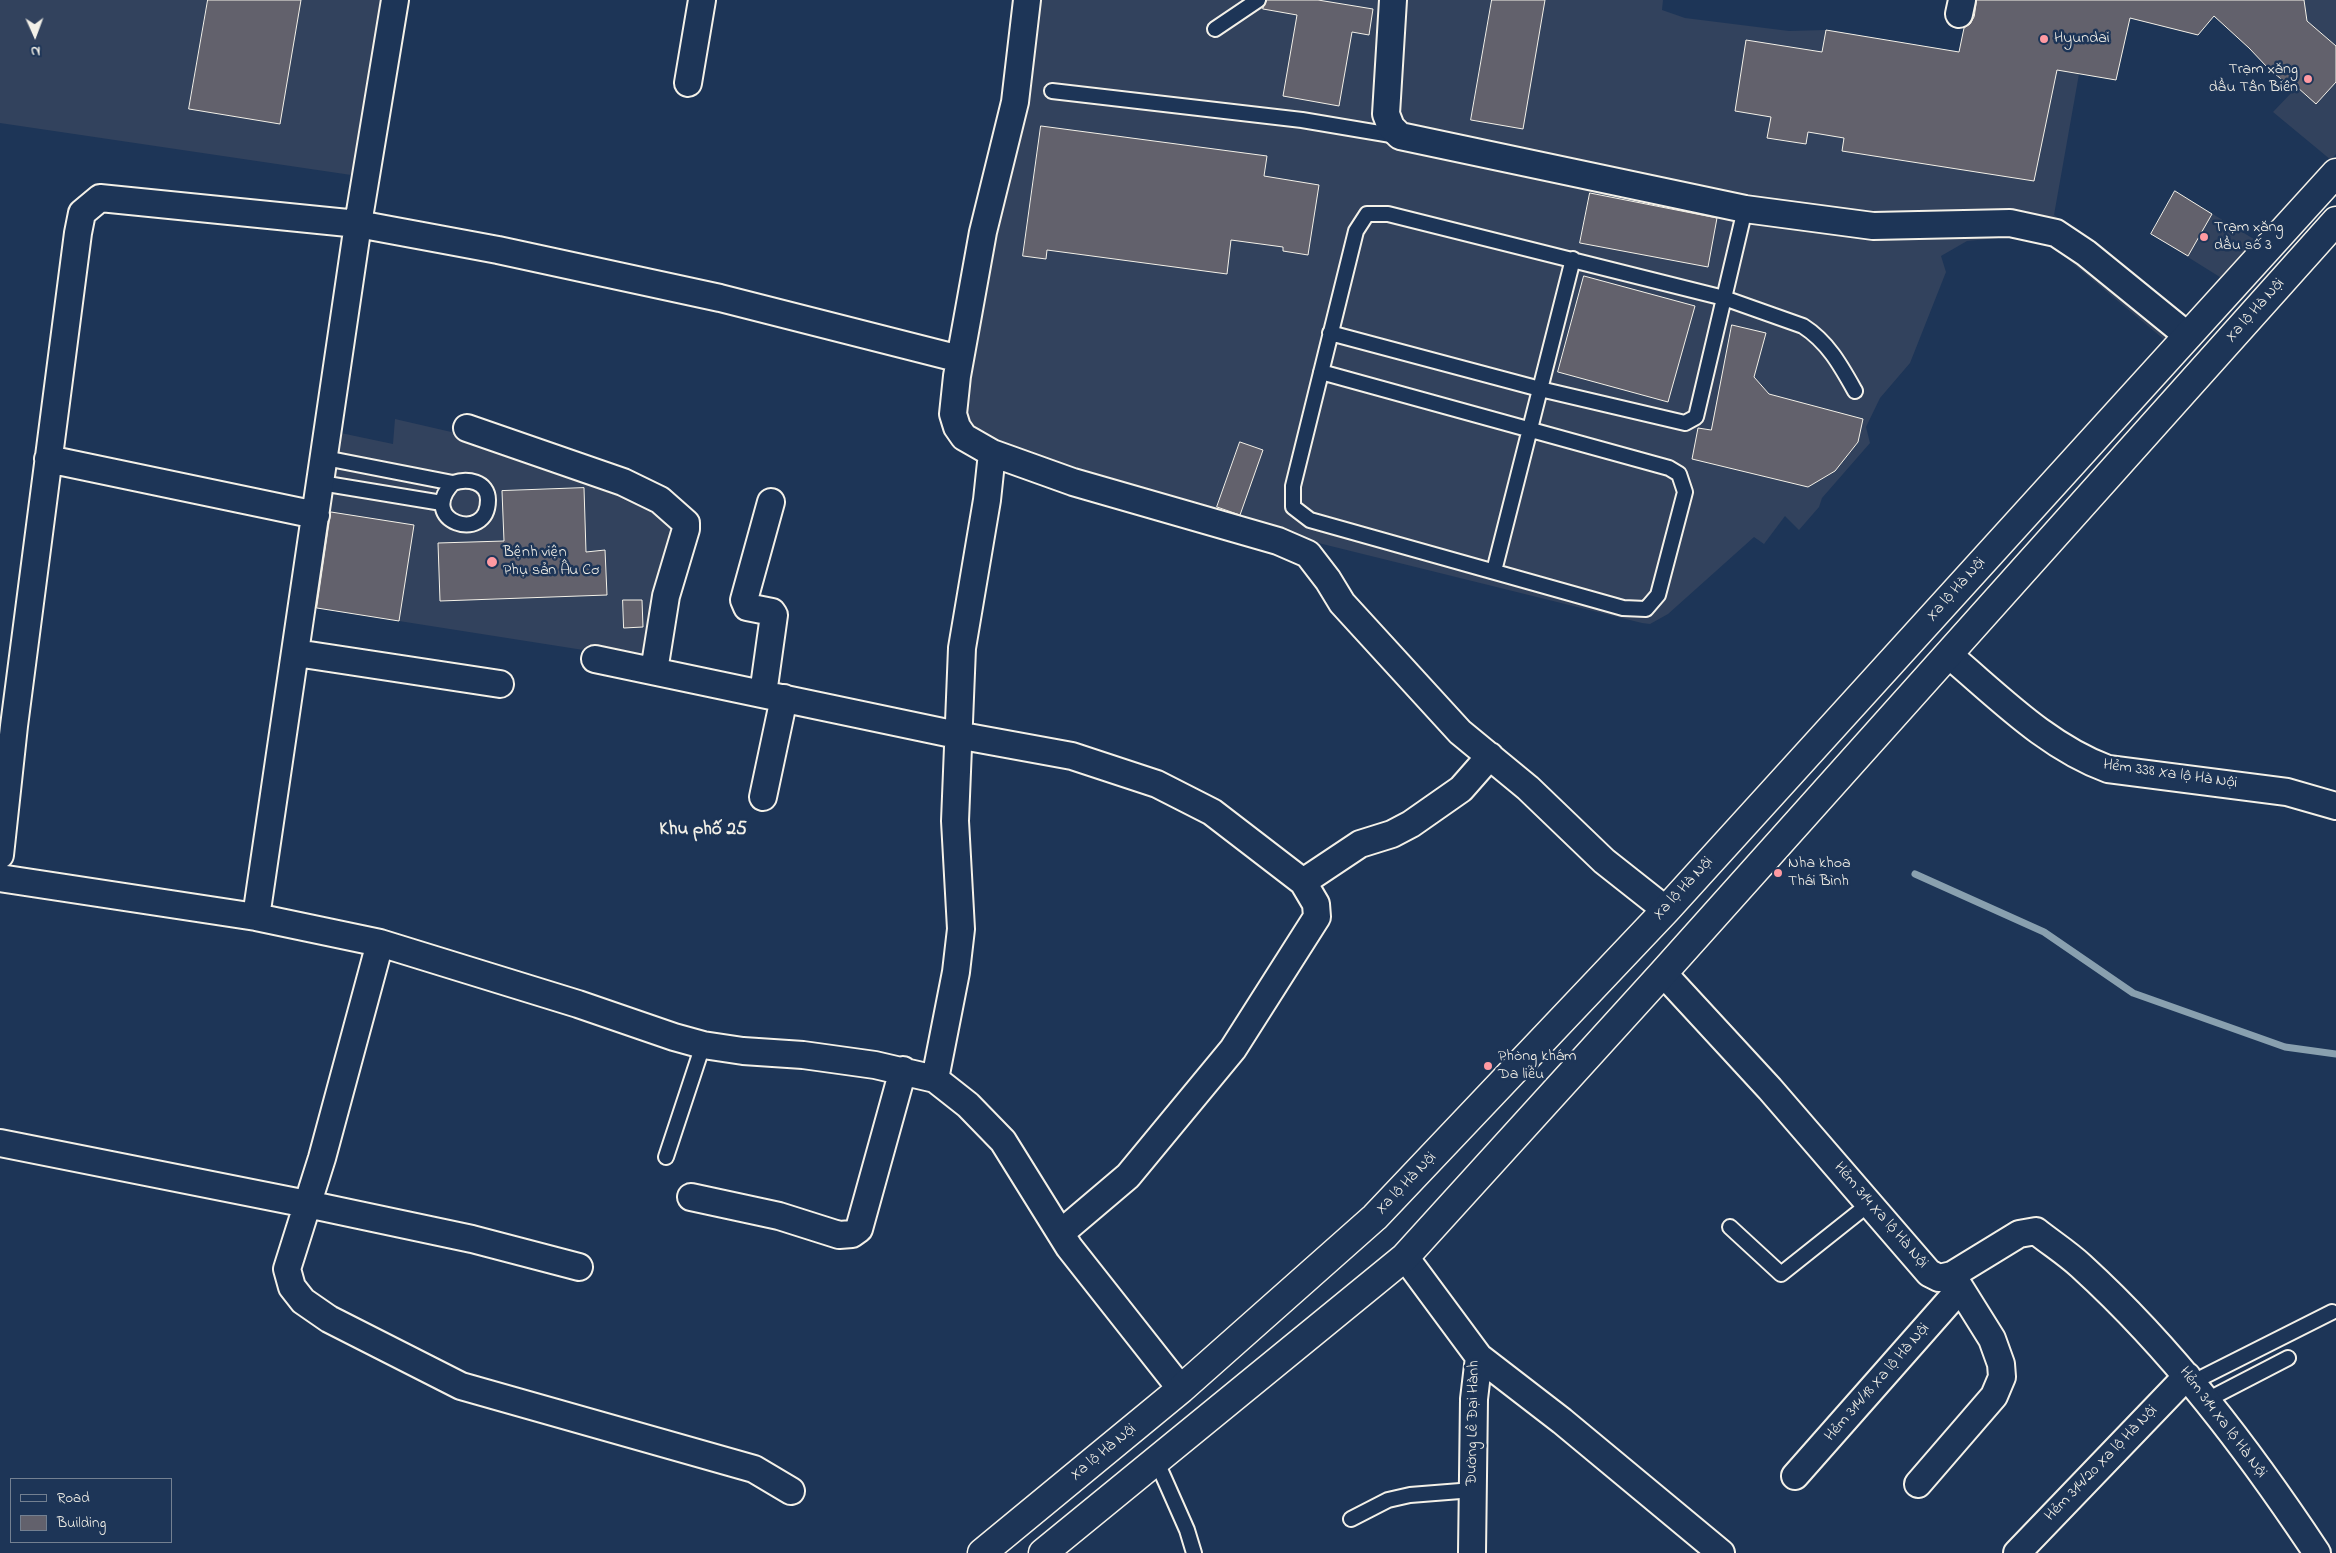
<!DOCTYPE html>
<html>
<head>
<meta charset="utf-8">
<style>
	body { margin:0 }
	#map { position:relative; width:2336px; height:1553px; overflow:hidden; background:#1d3557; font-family:"Indie Flower",sans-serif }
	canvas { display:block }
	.legend { position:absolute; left:10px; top:1478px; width:162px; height:65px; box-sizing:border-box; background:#1d3557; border:1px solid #738091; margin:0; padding:6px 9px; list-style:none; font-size:15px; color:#f4f1e8 }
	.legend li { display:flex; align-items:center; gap:10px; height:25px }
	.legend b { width:25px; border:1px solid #738091 }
	.north { position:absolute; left:10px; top:10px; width:50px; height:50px; -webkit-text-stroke:4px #1d3557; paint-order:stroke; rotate:178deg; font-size:14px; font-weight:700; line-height:20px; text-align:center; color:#f4f1e8 }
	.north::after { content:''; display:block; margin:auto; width:18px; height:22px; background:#f4f1e8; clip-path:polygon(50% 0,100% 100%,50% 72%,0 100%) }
</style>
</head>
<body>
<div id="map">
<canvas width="2336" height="1553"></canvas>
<ul class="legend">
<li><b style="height:6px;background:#1d3557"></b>Road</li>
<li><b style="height:14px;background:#62616c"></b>Building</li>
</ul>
<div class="north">N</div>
</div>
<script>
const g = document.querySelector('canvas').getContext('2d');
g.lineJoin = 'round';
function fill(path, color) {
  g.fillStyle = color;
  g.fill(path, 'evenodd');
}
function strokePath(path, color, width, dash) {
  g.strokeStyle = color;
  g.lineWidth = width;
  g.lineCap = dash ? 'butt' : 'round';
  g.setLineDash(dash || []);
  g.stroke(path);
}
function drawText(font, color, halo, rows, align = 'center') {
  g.font = font + ' "Indie Flower",sans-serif';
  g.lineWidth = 5;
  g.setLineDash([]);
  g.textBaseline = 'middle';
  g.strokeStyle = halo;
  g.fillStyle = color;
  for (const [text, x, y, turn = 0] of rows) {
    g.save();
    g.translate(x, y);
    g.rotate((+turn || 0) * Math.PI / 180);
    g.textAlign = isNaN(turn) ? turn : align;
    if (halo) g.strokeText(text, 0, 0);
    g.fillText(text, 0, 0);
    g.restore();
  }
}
const built = new Path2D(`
	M0,0h387l-29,176 -358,-53z
	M1035,0h628l-1,10 23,8 104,13 37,-1 133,23 12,-53h365v154l-5,6 -58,-48 21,-22 -80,-74 -16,19 -68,-17 -14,62 -37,-6 -25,141 133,103 -21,23 -120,-100 -37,-4 -42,4 -26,15 5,16 -36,91 -30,35 -14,29 4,16 -48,55 -3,9 -20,23 -14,-14 -21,28 -10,-7 -86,77 -18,10 -8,-1 -360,-89 -287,-88 -31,-22 4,-62z
	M2175,191l82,50 -34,38 -72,-45z
	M395,419l65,15 196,73 22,20 -31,133 -337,-53 26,-175 57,12z`);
const stream = new Path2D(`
	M1915,874l129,58 89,61 152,54 51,7`);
const building = new Path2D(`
	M208,0h93l-21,124 -91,-15z
	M1267,0h51l55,9 -4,26 -17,-3 -13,74 -56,-10 14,-81 -34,-6z
	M1492,0h53l-22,129 -52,-9z
	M1977,0h327l3,21 29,25v36l-20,22 -19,-17 -3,3 -27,-23 -18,-19 -35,-32 -16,19 -68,-17 -14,62 -59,-10 -23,111 -192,-30 2,-13 -36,-6 -2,12 -39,-6 4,-21 -36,-6 11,-71 76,12 4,-22 133,22 5,-24 6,-4 4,-7z
	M1041,126l226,30 -3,20 55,9 -11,70 -25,-4v-4l-52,-7 -4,34 -180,-24 -1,9 -23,-3z
	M2175,191l37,23 -24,42 -37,-22z
	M1590,193l127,25 -9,49 -128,-24z
	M1584,276l111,30 -27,96 -110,-30z
	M1732,325l34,8 -12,44 15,17 94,25 -5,23 -23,29 -27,16 -116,-28 6,-31 13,2z
	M1240,442l23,8 -23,65 -23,-8z
	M584,488l2,64 19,-2 2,45 -167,6 -2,-58 66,-2 -2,-50z
	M331,512l83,13 -15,96 -82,-13z
	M623,600h19l1,27 -19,1z`);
const lane = new Path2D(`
	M1215,29l43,-29
	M1052,91l250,29 95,16
	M1330,333l210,56 145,34 11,-6 49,-208
	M1321,372l348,96 10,6 6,18 -27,103 -12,14 -23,-1 -313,-88 -17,-13v-21l63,-255 11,-17h21l336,84 79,28c25,16 38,40 52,65
	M325,458l128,25c14,-5 35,-2 35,17 0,45 -72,21 -35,-17
	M321,483l121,20
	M1494,571l79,-312
	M666,1157l37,-112
	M1730,1227l51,47 88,-70
	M2193,1382l139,-70
	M2207,1400l81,-42
	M1156,1460l31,70 7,23
	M1351,1519l37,-19 22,-5 63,-5`);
const street = new Path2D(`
	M1393,0l-7,114 5,13 9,9 345,73 128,17 137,-3 46,10 30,20 102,83
	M1959,14l3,-14
	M688,83l14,-83
	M467,428l156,54 37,18 26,23v6l-20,67 -12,75
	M992,453l81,29 205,59 30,13 20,26 14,23 118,129 68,56 76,73 62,49
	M48,459l268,56
	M296,653l204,31
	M1949,655c50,42 97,91 159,114l179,23 49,14
	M595,659l362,76 115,21 85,28 55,28 91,70 13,22 1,13 -84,132 -105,127 -66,56
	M763,694l11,-79 -2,-3 -25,-5 -3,-7 27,-98
	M763,797l21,-99
	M0,855l14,-129 64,-493 4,-20 18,-15 258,26 140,26 222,48 240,61
	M0,878l256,39 124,26 198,61 96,33 29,8 40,6 60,4 72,10 60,14 33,26 35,36 66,106 112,142
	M1303,882l57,-38 32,-10 19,-10 50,-35 29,-33
	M256,917l102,-693 37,-224
	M380,943l-58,215 -35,111 5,18 11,14 26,18 132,67 293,83 37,22
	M1663,973l107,116 159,184 10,5 13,-3 67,-41 17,-3c15,12 31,22 45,35 92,84 167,183 236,287
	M935,1079l21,-107 5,-43 -6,-108 7,-173 25,-148 5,-47 -28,-16 -7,-10 -4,-13 4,-38 26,-144 32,-130 12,-102
	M0,1143l307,61 165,35 107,28
	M691,1197l88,19 60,19 13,-1 7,-5 44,-159
	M1405,1257l74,100 -5,42 -2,154
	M1479,1357l83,64 159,132
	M1795,1476l165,-187
	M1918,1484l76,-88 8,-19 -1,-13 -9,-25 -40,-64
	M2017,1553l170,-177`);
const highway = new Path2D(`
	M982,1553l199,-164 194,-172 291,-307 670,-737
	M1043,1553l362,-296 258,-284 673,-752`);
const markers = [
	[2044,39,5,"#ff9aa2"],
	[2308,79,5,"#ff9aa2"],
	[2204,237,5,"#ff9aa2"],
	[492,562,6,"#ff9aa2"],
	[1778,873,5,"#ff9aa2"],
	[1488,1066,5,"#ff9aa2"]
];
const poiNames = [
	["Hyundai",2054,39],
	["Trạm xăng",2298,70,"right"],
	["dầu Tân Biên",2298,88,"right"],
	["Trạm xăng",2214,228],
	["dầu số 3",2214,246],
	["Bệnh viện",503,553],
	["Phụ sản Âu Cơ",503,571],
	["Nha khoa",1788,864],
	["Thái Bình",1788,882],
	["Phòng khám",1498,1057],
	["Da liễu",1498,1075]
];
const streetNames = [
	["Xa lộ Hà Nội",2256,311,-48],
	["Xa lộ Hà Nội",1957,590,-48],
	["Hẻm 338 Xa lộ Hà Nội",2170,775,8],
	["Xa lộ Hà Nội",1684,889,-47],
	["Xa lộ Hà Nội",1407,1184,-46],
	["Hẻm 314 Xa lộ Hà Nội",1880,1216,49],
	["Hẻm 314/18 Xa lộ Hà Nội",1878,1383,-49],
	["Đường Lê Đại Hành",1474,1423,-89],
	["Hẻm 314 Xa lộ Hà Nội",2222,1423,53],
	["Xa lộ Hà Nội",1104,1453,-39],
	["Hẻm 314/20 Xa lộ Hà Nội",2102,1464,-46]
];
const quarterNames = [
	["Khu phố 25",703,831]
];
fill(built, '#32425d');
strokePath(stream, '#89a0af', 7);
fill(building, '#62616c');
strokePath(building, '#f4f1e8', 1);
strokePath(lane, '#f4f1e8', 18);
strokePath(street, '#f4f1e8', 30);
strokePath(highway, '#f4f1e8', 31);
strokePath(lane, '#1d3557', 14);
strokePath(street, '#1d3557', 26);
strokePath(highway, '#1d3557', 28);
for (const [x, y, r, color] of markers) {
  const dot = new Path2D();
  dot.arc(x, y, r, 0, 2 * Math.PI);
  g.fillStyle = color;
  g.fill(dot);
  strokePath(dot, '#1d3557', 2);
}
drawText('16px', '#f4f1e8', '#1d3557', poiNames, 'left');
drawText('16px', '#f4f1e8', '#1d3557', streetNames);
drawText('bold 19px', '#f4f1e8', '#1d3557', quarterNames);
</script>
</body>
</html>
